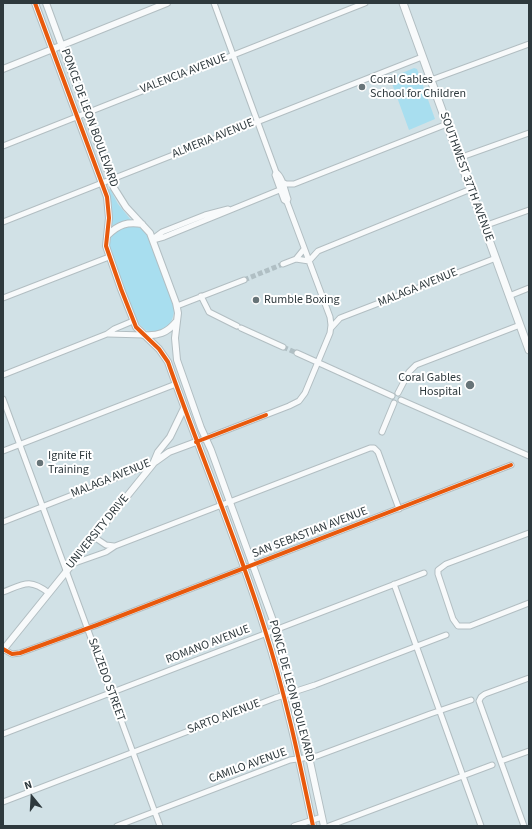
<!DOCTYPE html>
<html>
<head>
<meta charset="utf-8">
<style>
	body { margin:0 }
	#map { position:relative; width:532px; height:829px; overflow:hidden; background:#d1e1e6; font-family:"Source Sans 3",sans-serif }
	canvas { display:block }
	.frame { position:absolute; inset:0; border:4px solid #2e393d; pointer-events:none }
	.north { position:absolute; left:12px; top:777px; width:40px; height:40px; -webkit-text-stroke:3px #fff; paint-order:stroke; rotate:342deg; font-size:11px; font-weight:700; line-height:16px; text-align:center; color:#2e393d }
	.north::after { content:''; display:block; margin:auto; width:14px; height:18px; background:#2e393d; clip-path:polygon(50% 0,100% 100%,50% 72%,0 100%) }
</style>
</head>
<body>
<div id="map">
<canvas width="532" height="829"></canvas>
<div class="frame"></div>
<div class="north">N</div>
</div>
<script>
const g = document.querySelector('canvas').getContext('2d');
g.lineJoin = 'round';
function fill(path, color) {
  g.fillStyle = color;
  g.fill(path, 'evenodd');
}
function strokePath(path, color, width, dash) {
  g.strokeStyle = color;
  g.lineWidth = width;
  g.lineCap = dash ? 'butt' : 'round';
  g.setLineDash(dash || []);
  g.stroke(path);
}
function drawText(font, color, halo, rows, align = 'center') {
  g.font = font + ' "Source Sans 3",sans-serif';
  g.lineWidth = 4;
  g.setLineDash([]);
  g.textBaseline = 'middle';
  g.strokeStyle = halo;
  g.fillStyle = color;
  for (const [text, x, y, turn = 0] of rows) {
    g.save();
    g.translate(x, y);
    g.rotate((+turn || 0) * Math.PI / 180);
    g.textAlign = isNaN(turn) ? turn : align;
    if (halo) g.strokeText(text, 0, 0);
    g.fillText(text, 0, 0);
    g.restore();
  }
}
const green = new Path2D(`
	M414,68l3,1 18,50 -26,11 -19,-52z
	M108,189h2l8,15 13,16 -8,1 -11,5v-20z
	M128,225c10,1 15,3 21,11l25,72c1,18 -17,33 -32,19 -9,-8 -27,-62 -32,-77 -1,-15 4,-20 18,-25z`);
const minorTunnel = new Path2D(`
	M244,280l39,-16
	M283,347l14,6`);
const minor = new Path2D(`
	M214,3l62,169c7,5 9,19 12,27l-1,3
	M431,80l98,-36
	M3,146l362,-143
	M459,158l70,-25
	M282,182l4,2h8l153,-60
	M3,222l419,-165
	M484,226l45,-16
	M154,238l8,-6 43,-17 23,-6
	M153,240l11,-3 118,-48
	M296,259l13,2 9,-10 153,-62
	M283,264l13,-5 8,-10
	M201,296l8,16 28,14
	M509,296l20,-8
	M3,298l106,-41
	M177,306l67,-26
	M241,328l42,19
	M331,328l9,-10 156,-60
	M108,334l36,1
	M297,353l95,43
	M3,375l104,-41 7,-5 19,-8
	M398,393l11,-21 7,-7 104,-40
	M3,399l157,427
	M401,400l128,56
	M382,432l12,-29
	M196,442l93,-36 10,-5 6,-8 25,-60 1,-8 -1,-8 -43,-115 -3,-2 -9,-25 1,-3
	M3,451l173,-67
	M3,522l149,-58
	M529,533l-83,31 -8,6v4l15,45 5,7h12l59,-23
	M94,537l12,8 8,1
	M72,564l34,-12 9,-6 255,-98h4l4,4 21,57
	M394,584l87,242
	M3,592c21,-8 26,-14 46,1
	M3,649l9,5 8,-1 77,-28 414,-160
	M3,734l421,-161
	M501,761l28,-10
	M3,802l272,-104 40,-13 131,-50
	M117,826l173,-66 27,-4 113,-42 41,-14
	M294,826l28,-9
	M329,826l163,-61
	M524,826l-45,-125 2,-4 4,-3 44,-16`);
const tertiary = new Path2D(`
	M35,3l72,194 2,21 -3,28 15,43 15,38 23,22 9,13c31,89 68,175 96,265 21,65 35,132 49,199
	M46,3l68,185 12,19 24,26 26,70 2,10 -3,25 2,22 24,68 10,22 65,179 30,114 18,83
	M3,69l164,-66
	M108,235c11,-11 19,-13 34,-11
	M144,335c14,1 23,-2 32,-13
	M155,462l14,-10 27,-10
	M3,650l150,-186 5,-12 12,-15 14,-29`);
const secondary = new Path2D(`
	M403,3l126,347`);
const cycleway = new Path2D(`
	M35,3l72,194 2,21 -3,28 15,43 15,38 23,22 9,13c31,89 68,175 96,265 21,65 35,132 49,199
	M196,442l70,-27
	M3,649l9,5 8,-1 77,-28 414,-160`);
const markers = [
	[362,87,4,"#677478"],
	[256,300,4,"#677478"],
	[470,385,5,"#677478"],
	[40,463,4,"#677478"]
];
const streetNames = [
	["VALENCIA AVENUE",184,74,-21],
	["PONCE DE LEON BOULEVARD",89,118,70],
	["ALMERIA AVENUE",213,139,-22],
	["SOUTHWEST 37TH AVENUE",466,177,70],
	["MALAGA AVENUE",418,288,-22],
	["MALAGA AVENUE",111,479,-22],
	["UNIVERSITY DRIVE",98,532,-51],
	["SAN SEBASTIAN AVENUE",310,533,-21],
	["ROMANO AVENUE",208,645,-21],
	["SALZEDO STREET",106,680,70],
	["PONCE DE LEON BOULEVARD",291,691,75],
	["SARTO AVENUE",224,717,-21],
	["CAMILO AVENUE",248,766,-20]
];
const poiNames = [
	["Coral Gables",370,80],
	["School for Children",370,94],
	["Rumble Boxing",264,300],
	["Coral Gables",461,378,"right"],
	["Hospital",461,392,"right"],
	["Ignite Fit",48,456],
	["Training",48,470]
];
fill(green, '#a8deef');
strokePath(minorTunnel, '#b0bfc4', 5, [5, 2.5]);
strokePath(minor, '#b2bec2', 7);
strokePath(tertiary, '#b2bec2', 8);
strokePath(secondary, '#b2bec2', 9);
strokePath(minor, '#f8fafb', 5);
strokePath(tertiary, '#f8fafb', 6);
strokePath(secondary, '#f8fafb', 7);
strokePath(cycleway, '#e8590c', 4);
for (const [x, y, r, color] of markers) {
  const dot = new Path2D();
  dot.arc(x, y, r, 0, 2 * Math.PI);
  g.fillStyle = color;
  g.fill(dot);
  strokePath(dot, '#fff', 1.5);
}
drawText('12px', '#2e393d', '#fff', streetNames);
drawText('12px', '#2e393d', '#fff', poiNames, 'left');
</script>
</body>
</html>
